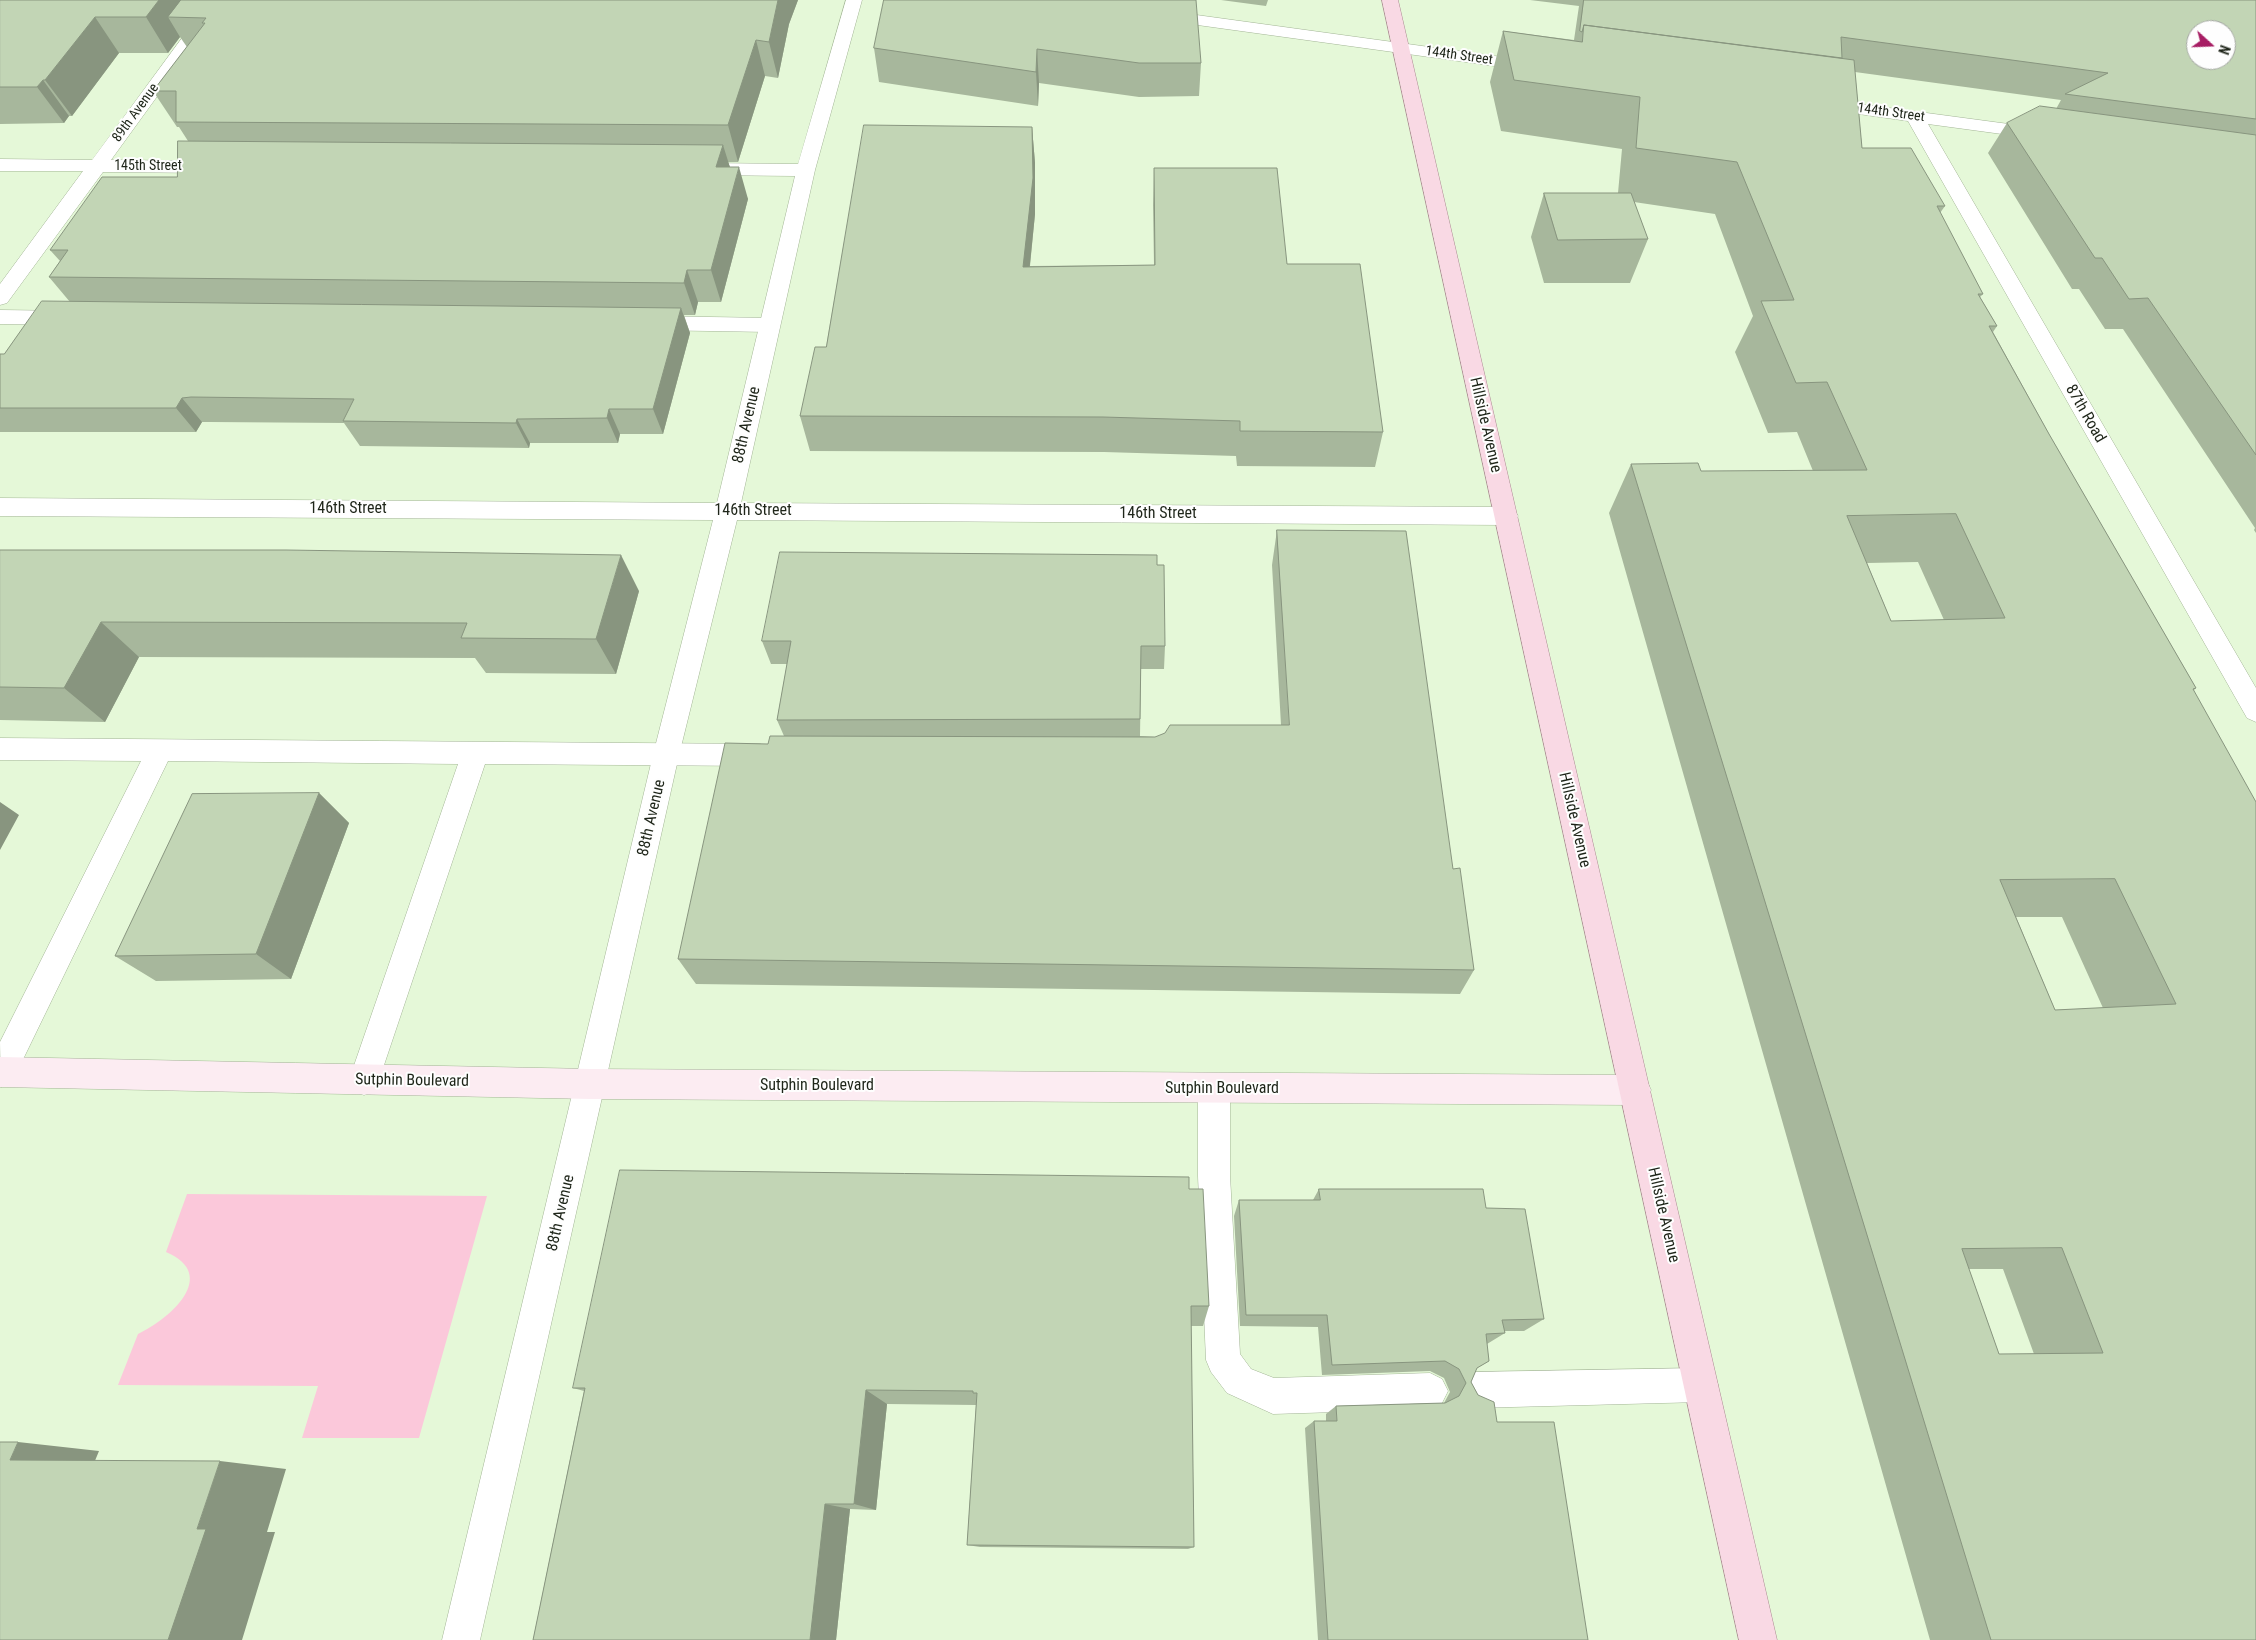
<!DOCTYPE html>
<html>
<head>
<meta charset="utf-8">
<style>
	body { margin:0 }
	#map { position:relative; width:2256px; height:1640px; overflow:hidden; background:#e5f8d8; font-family:"Roboto Condensed",sans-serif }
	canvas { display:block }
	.north { position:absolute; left:2186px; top:20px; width:50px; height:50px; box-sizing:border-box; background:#fefefe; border:1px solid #a4a7a2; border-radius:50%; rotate:110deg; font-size:14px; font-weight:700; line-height:20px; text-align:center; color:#1e2519 }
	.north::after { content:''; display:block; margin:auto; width:18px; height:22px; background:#a71e64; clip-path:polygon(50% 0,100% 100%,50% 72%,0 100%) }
</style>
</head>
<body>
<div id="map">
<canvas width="2256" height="1640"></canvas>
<div class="north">N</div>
</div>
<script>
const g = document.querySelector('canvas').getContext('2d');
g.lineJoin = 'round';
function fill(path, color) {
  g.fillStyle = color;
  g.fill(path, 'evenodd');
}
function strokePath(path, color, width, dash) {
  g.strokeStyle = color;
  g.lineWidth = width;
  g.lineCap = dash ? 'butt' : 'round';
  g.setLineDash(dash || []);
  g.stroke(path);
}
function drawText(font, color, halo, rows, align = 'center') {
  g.font = font + ' "Roboto Condensed",sans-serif';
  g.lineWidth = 4;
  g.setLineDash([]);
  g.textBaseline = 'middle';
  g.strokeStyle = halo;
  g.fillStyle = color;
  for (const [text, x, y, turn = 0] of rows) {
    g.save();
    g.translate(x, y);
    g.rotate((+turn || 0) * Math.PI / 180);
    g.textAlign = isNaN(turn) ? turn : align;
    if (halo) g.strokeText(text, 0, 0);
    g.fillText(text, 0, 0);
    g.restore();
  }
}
const green = new Path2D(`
	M187,1194l300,2 -68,242h-117l16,-52 -200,-1 20,-51c32,-15 82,-59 28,-82z`);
const lane = new Path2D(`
	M0,310l69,1 7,2 3,5 -3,5 -7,2 -69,-1z
	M649,316l121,2 7,2 3,5 -3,5 -7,2 -121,-2 -7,-2 -3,-5 3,-5z
	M0,738l760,6 9,3 4,8 -4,8 -9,3 -275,-2 -106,316 -4,11 -11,4 -11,-4 -4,-11 109,-316 -290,-3 -156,321 -11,5 -1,-45 141,-281 -141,-1z
	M1214,1074l11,4 5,11v87l10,178 11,15 23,9 156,-5 12,6 6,12 -6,12 -12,6 -157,5 -46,-21 -16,-21 -5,-12 -8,-184v-87l5,-11z
	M1701,1368l12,5 5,12 -5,12 -12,5 -227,6 -12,-6 -6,-12 6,-12 12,-6z`);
const street = new Path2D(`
	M210,0h17l-116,160 104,1 7,2 2,4 -2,4 -7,2 -112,-1 -96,131 -7,2v-21l83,-113h-83v-12l92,1z
	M846,0h16l-47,170 -74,333 765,4 8,3 4,6 -4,6 -8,3 -769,-5 -58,235 -199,885h-38l211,-885 60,-235 -713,-4v-18l717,5 78,-327 -92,-1 -7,-2 -2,-4 2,-4 7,-2 95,1z
	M1160,10l371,51 6,1 3,4 -3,4 -6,1 -377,-52 -2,-4 2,-4z
	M1822,99l224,30 2,4 -2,4 -7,2 -111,-15 328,564v34l-9,-4 -339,-597 -92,-13 -3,-4 3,-4z`);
const secondary = new Path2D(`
	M0,1057l591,12 1044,6 11,4 5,11 -5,11 -11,4 -1044,-6 -591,-12z`);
const primary = new Path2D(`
	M1382,0h16l379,1640h-38z`);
const wall = new Path2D(`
	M0,0h798l-9,24 -11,54 -13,-2 -27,86h-10l2,5 18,32 -27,103h-23l-3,13h-11l6,18 -27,101h-43l-2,9h-88l-1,5 -169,-2 -16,-23 -133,-1h-9l-6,10h-196v-78h4l66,-52 -21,-25 11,-16 -10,-11 127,-73 11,-36 -9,-14h-2l-24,-36 34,-44 -7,-10 -12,16h-49l-47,63h-3l-5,7 -64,1z
	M884,0l317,63 -2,33 -60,1 -100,-14 -1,23 -159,-24 -5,-34z
	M1221,0h47l-2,6z
	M1530,0h726v533l-2,-3 1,-2 -132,-199h-18l-26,-40h-7l-84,-136 19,-30 49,-14 5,-9 -206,-28 7,76 83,58 -5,7 43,81 -3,3 17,29 -4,6 56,102 147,254 -2,2 62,950h-326l-321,-1127 22,-49 70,7h112l-16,-39 -29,1 -33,-81 18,-36 -38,-102 -81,-12 14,37 -18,44h-86l-13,-46 13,-44h74l4,-44 -121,-18 -11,-49 13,-51 71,9 5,-34zM1918,562l26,58 -53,1 -24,-58zM2016,917h46l41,91 -48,2zM1969,1269h34l31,85h-35z
	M1032,127l3,36v51l-5,52 124,-1 -1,-60 1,-37 133,96 96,168 -8,35 -138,-1 -1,-10 -132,-4 -294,-1 -10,-35 26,-69z
	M1277,530l176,339 21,101 -14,24 -764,-10 -18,-25 90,-215 16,-8 -7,-16 10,-56h-16l-9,-23 395,-76 8,81 -1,23h-23l-1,67 15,1 126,-12 -9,-160z
	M0,550l639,41 -23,83 -130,-1 -11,-15 -336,-1 -34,65 -105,-2z
	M319,793l30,30 -58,156 -135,2 -41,-25z
	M1189,1189l20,117 -6,20h-12l3,221 -6,2 -208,-2 -13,-2 9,-140 -89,-1 -11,106 -26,-1 -14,131h-303l51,-249 -11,-3z
	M1319,1189l167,19 58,111 -20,12h-19v2l-18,11 2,17 -12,7 -6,14 7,13 19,27 91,218h-270l-13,-212 9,-7h12v-7l10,-8 108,-3 6,-11 -6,-14 -14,-7 -108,4 -4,-48 -78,-1 -6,-110 5,-16h74z`);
const shadedWall = new Path2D(`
	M159,0h49l-40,17 12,20 -12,16 -22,-36z
	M778,0h20l-9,24 -11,54 -9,-36z
	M95,17l24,36 -47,63 -27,-36z
	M756,40l9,36 -27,86 -10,-37z
	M1037,49l2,34 -1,23 -2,-34z
	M43,80l26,36 -5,7 -27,-36z
	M1032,127l3,36v51l-9,89 -3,-36z
	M723,145l10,32 -17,-10z
	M739,167l9,32 -27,103 -10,-32z
	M687,270l11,32 -3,13 -11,-32z
	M681,308l9,25 -27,101 -10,-25z
	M182,398l20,24 -6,10 -20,-24z
	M609,409l11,25 -2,9 -11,-25z
	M517,419l13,24 -1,5 -13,-25z
	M621,555l18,36 -23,83 -20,-35z
	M101,622l38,35 -34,65 -41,-34z
	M319,793l30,30 -58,156 -35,-25z
	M0,802l19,13 -19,35z
	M866,1390l21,14 -11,106 -22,-6z
	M18,1442l81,9 -7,17 -82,-8z
	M220,1461l66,8 -19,63h8l-33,108h-74l29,-111z
	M825,1504l25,5 -14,131h-26z`);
const building = new Path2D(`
	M0,0h159l-13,17h-51l-50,63h-2l-6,7h-37z
	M181,0h597l-9,42 -13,-2 -28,85 -552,-3v-31h-23l52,-68h-3l4,-5 -38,-1z
	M884,0h312l5,63h-62l-102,-14 -1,23 -162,-24z
	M1584,0h672v119l-191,-25 43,-21 -267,-36 1,21 -258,-33 -2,7 -2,-1zM2196,30h30v30h-30z
	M1584,25l270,35 8,88h49l34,58h-8l46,88h-5l19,32h-8l60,108 147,254 -3,1 63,113v838h-265l-360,-1176 67,-1 3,8 166,-1 -40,-88 -31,1 -35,-82 33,-1 -57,-138 -101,-14 4,-51 -126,-17 -11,-49 79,11zM1956,514l49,104 -114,3 -44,-105zM2115,879l61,125 -121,6 -55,-130zM2062,1248l41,105 -104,1 -37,-105z
	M2040,106l216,29v320l-108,-157 -19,1 -27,-41h-7l-88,-135z
	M864,125l168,2 1,51 -10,89 132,-2 -1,-97h123l10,96h73l23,168 -143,-1v-10l-137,-4 -303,-1 15,-69h11z
	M178,141l545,4 -7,22h23l-28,103h-24l-3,13 -635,-6 19,-27h-18l52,-73h75z
	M1544,193h87l17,46 -90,1z
	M42,301l639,7 -28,101h-44l-2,9 -90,1 -1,4 -173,-2 11,-22 -163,-2 -9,1 -6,10h-176v-54h4z
	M1277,530l129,1 47,338 7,-1 14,102 -796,-11 47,-216 43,1 2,-8 385,1 10,-4 5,-8h119z
	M0,550h286l335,5 -25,84 -135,-1 6,-15 -366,-1 -37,66 -64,-1z
	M780,552l377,3v10h7l1,81h-24l-1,73 -363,1 14,-79h-29z
	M319,793l-63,161 -141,2 77,-162z
	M620,1170l569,7v12h14l6,117h-18l3,241 -227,-2 10,-152h-4v-2l-107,-1 -12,114h-29l-15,136h-277l52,-252h-12z
	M1319,1189h164l3,19 39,1 19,110 -42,1 3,13 -19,1 3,27 -12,7 -6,14 7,13 16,7 3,20h57l34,218h-260l-14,-219h23l-1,-15 109,-3 14,-7 7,-13 -7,-14 -14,-8 -113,4 -5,-50h-81l-7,-115h81z
	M0,1442h18l-8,18 210,1 -23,68h9l-38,111h-168z`);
const farStreetnames = [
	["144th Street",1459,56,8],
	["89th Avenue",136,113,-54],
	["144th Street",1891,113,8],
	["145th Street",148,166]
];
const streetNames = [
	["87th Road",2085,414,60],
	["88th Avenue",747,425,-77],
	["Hillside Avenue",1485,425,77],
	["146th Street",348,509],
	["146th Street",753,511],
	["146th Street",1158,514],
	["88th Avenue",652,818,-77],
	["Hillside Avenue",1574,820,77],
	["Sutphin Boulevard",412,1081,1],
	["Sutphin Boulevard",817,1086],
	["Sutphin Boulevard",1222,1089],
	["88th Avenue",561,1213,-77],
	["Hillside Avenue",1663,1215,77]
];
fill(green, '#fbc8da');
strokePath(lane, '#a3b596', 1);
strokePath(street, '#a3b596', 1);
strokePath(secondary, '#a3b596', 1);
strokePath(primary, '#aa8991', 1);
fill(lane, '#fff');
fill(street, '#fff');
fill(secondary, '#fcecf2');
fill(primary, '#f9d9e4');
fill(wall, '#a7b79c');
fill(shadedWall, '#88957f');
fill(building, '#c2d5b5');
strokePath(building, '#88957f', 1);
drawText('14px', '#1e2519', '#fefefe', farStreetnames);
drawText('16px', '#1e2519', '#fefefe', streetNames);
</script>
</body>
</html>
